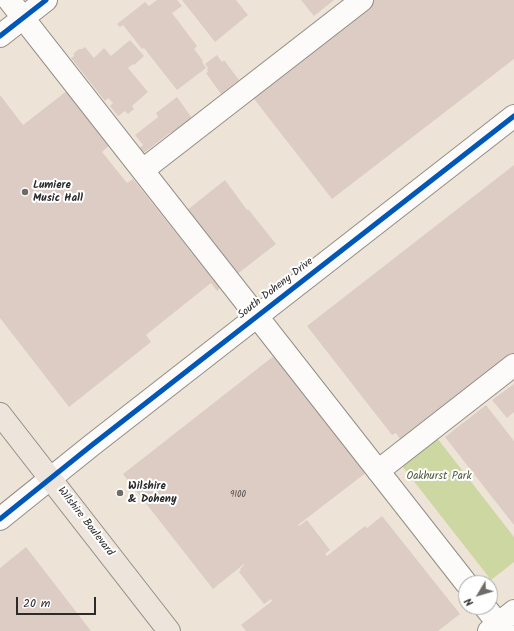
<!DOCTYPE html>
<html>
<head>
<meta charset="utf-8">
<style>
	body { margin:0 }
	#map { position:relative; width:514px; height:631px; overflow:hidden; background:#ede4d7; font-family:Kalam,sans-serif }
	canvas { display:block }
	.north { position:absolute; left:458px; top:575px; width:40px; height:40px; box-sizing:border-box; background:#fff; border:1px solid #aaa; border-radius:50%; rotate:232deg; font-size:11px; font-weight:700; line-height:16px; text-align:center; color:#2b2b2b }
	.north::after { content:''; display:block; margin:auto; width:14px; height:18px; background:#6f6c67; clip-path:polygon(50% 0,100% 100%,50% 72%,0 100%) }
	.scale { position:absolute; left:16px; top:597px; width:80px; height:18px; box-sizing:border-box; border:2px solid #2b2b2b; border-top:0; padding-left:5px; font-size:12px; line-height:14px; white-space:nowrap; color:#2b2b2b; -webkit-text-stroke:3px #fff; paint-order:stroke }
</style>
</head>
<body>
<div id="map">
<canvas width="514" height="631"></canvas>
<div class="north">N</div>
<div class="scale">20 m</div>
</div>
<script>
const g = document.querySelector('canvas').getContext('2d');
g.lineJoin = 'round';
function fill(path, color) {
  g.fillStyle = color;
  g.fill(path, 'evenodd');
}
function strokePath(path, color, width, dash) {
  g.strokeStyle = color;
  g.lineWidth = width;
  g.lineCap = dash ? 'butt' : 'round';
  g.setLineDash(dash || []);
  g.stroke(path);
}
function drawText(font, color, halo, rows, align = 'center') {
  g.font = font + ' Kalam,sans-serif';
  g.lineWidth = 4;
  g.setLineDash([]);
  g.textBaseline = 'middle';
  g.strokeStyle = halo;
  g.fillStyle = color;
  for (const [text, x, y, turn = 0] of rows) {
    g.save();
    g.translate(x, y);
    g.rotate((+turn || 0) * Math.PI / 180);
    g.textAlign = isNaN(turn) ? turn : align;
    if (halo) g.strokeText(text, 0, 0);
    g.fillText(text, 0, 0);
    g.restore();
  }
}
const green = new Path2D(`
	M437,438l77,99v25l-23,18 -89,-114z`);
const building = new Path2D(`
	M157,0h20l5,6 -10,7 25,33 -3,3 9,12 -1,1 4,6 -29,22 -33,-42 -2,1 -19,-24 -3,2 -3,-3 28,-22 4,4z
	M182,0h54l12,15 -33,27z
	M301,0h33l-20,16z
	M372,0h142v59l-182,140 -81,-104z
	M130,40l14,16 -10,9 -1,-1 -5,4 20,24 -16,14 2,3 -6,5 -3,-3 -7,5 -8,-10 3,-3 -5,-5 -3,3 -34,-43 3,-2v-3l5,-4h3l3,-2 9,11 10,-10 7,8z
	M217,55l5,7 2,-2 15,20 -18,14 -15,-21 2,-1 -1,-2 1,-2 -3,-4z
	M68,90l42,55 -8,7 25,31 6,-4 81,102 6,7 -3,3 -6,-8 -65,52 5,7 -82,65 -69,-89v-223l23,30z
	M177,97l15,21 -20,15 -1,-1 -30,23 -4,-5 6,-5 -8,-10 23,-18 -2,-4z
	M514,165v190l-112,87 -6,-9 -4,2 -85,-109z
	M225,180l22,30 1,-1 28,35 -40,31 -50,-64z
	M275,355l92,117 -69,53 1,1 8,-6 23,30 -5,4 2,2 38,-30 2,2 15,-12 78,98 -22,17h-192l-5,-6 31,-24 -1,-2 -7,5 -25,-32 2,-2 -1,-1 4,-4v-1l-31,25 -90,-115z
	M514,384v28l-7,6 -15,-18z
	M486,405l28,36v84l-69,-88z
	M26,547l65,84h-91v-63z`);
const minor = new Path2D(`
	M9,0l457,583
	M0,36l46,-36
	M143,170l219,-170
	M378,471l136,-106
	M0,519l92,-74 422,-329
	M485,607l19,24
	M489,631l25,-20`);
const major = new Path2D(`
	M0,414l169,217`);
const cycleway = new Path2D(`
	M0,36l46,-36
	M0,519l92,-74 422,-329`);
const markers = [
	[25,192,4,"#6f6c67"],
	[120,493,4,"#6f6c67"]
];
const numberNames = [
	["9100",238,495]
];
const poiNames = [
	["Lumiere",33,186],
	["Music Hall",33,199],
	["Wilshire",128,487],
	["& Doheny",128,500]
];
const streetNames = [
	["South Doheny Drive",276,289,-38],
	["Wilshire Boulevard",85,522,52]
];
const parkNames = [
	["Oakhurst Park",439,477]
];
fill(green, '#ccd7a1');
fill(building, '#ddccc4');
strokePath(minor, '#928e87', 24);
strokePath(major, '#928e87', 24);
strokePath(minor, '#fcfbf9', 22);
strokePath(major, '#ede5dc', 22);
strokePath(cycleway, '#0057b8', 5);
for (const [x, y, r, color] of markers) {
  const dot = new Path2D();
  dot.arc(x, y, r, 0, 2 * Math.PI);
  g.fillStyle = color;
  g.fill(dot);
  strokePath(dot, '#fff', 1.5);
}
drawText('9px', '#585351', null, numberNames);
drawText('bold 11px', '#2b2b2b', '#fff', poiNames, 'left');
drawText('11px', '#2b2b2b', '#fff', streetNames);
drawText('11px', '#535c41', '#fff', parkNames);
</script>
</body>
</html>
